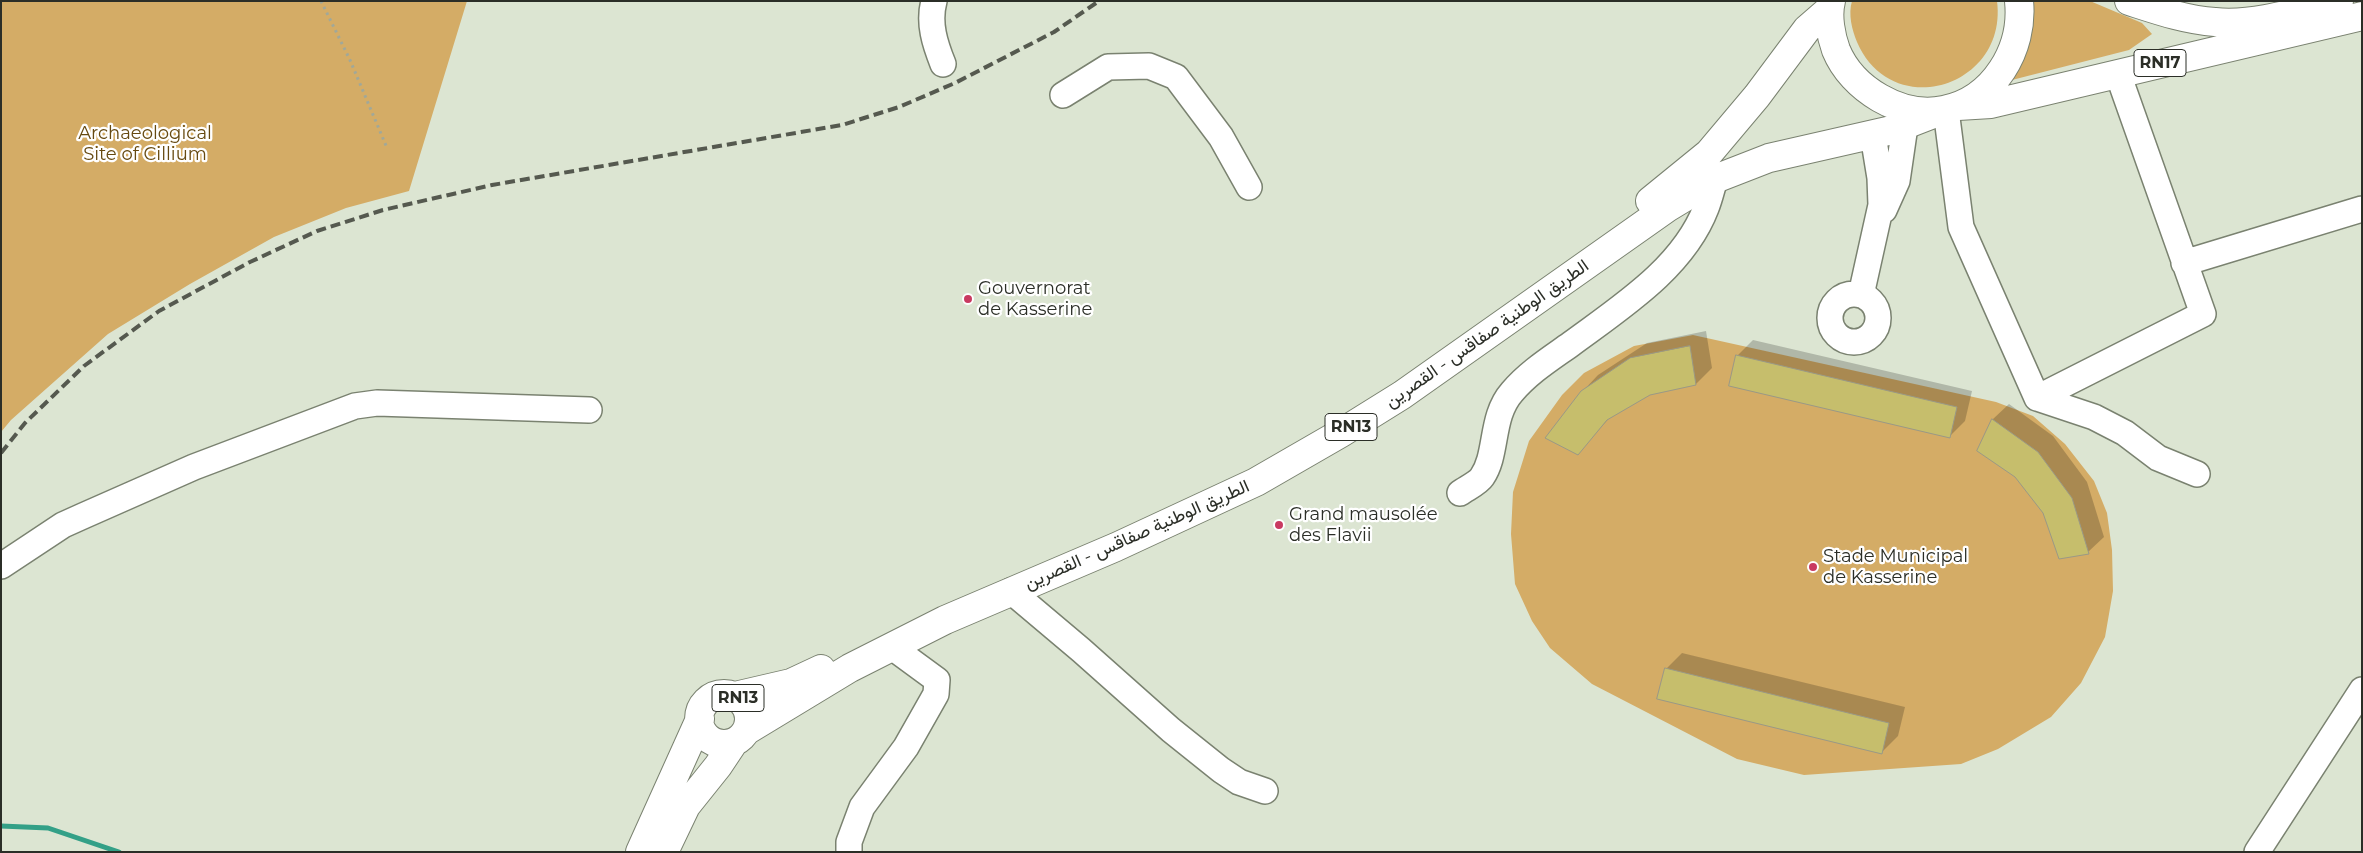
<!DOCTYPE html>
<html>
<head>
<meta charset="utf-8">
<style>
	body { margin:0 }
	#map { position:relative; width:2363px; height:853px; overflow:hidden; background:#dce5d2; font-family:Montserrat,sans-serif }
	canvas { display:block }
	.frame { position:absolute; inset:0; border:2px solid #2b2e27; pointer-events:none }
</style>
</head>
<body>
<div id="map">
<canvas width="2363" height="853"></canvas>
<div class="frame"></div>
</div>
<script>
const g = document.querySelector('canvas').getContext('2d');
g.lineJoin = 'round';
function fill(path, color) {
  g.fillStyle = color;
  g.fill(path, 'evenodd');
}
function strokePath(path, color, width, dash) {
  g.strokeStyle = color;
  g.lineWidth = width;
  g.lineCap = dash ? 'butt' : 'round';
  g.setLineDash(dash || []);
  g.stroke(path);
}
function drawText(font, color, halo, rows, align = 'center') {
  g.font = font + ' Montserrat,Vazirmatn,sans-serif';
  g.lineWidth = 4.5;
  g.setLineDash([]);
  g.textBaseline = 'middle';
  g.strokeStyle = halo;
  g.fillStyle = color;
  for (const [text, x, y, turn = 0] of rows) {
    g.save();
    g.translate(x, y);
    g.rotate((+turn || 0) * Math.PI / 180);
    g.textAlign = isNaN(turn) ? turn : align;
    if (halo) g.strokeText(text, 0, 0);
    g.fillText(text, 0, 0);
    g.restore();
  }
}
const green = new Path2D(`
	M1,1h466l-58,190 -63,17 -72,29 -84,47 -82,50 -97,86 -10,12z
	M1852,1h145c11,86 -105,122 -140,41 -5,-12 -9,-28 -5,-41z
	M2032,1h58l52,22 10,11 -23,16 -121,31 22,-39z
	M1693,335l303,67 37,14 32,28 29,37 13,32 5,37 1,41 -8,46 -24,46 -30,34 -53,32 -37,15 -157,11 -67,-16 -145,-75 -42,-36 -18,-27 -17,-37 -4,-50 2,-42 16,-51 33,-46 22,-22 50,-27z`);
const shadow = new Path2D(`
	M1706,331l6,37 -16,16 -47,10 -38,22 -34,38 5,-62 16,-17 49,-32z
	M1753,340l219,51 -7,30 -16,16 -212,-81z
	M2009,404l44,32 34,46 17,55 -16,15 -44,-39 -28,-37 -38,-25 15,-32z
	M1682,653l223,54 -7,29 -16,16 -216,-83z`);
const stream = new Path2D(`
	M1,826l47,2 71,24`);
const building = new Path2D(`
	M1690,346l6,39 -46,10 -43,25 -29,35 -33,-17 36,-47 49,-33z
	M1736,355l221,52 -7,31 -221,-52z
	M1992,419l46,33 34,46 17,56 -30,5 -16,-46 -28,-36 -38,-26z
	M1665,668l224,55 -7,31 -225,-55z`);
const path = new Path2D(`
	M321,1l29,59 37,88`);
const minor = new Path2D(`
	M934,1c-6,22 1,43 9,63
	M1063,95l45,-28 41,-1 27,11 45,60 28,50
	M1946,110l15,117 76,171 57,19 31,16 33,25 39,16
	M1884,210l13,-29 8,-55
	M2184,263l178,-54
	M1830 318a24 24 0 1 1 48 0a24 24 0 1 1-48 0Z
	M1861,295l20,-90 -1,-27 -7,-43
	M2037,398l166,-84 -85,-240
	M1460,493c7,-5 18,-10 22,-16 16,-23 8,-60 30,-85 17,-20 38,-33 59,-48 50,-37 112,-76 135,-136 4,-10 6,-20 9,-29
	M1,566l62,-41 20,-9 111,-49 161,-61 22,-3 212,7
	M1011,591l70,59 90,80 50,40 18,12 26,9
	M849,852v-10l13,-35 44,-60 30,-53 1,-14 -45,-33
	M2257,852l105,-162`);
const major = new Path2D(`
	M1831,1c-4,15 0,35 5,49 16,39 65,69 108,60 50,-10 80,-61 75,-109
	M2129,1c28,9 56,19 86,21 41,4 84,-11 124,-21
	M1958,106l33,-2 371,-88
	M1650,201l59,-48 48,-57 50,-67 22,-19
	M699 719a25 25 0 1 1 50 0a25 25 0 1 1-50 0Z
	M735,696l56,-13 30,-14
	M746,731l104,-63 95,-48 171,-73 140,-65 85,-49 61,-38 265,-187 48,-29 54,-21 123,-28 49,-19
	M640,852l60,-133
	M664,852l22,-46 32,-40 16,-24`);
const rail = new Path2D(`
	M1,453l24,-30 59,-57 75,-55 91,-49 67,-31 66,-21 109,-25 350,-60 57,-18 56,-24 99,-51 45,-31`);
const markers = [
	[968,299,5,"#c93a61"],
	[1279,525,5,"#c93a61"],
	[1813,567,5,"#c93a61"]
];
const shields = [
	[2160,63,52],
	[1351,427,52],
	[738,698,52]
];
const shieldNames = [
	["RN17",2160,63],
	["RN13",1351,427],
	["RN13",738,698]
];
const parkNames = [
	["Archaeological",145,134],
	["Site of Cillium",145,155]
];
const poiNames = [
	["Gouvernorat",978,289],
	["de Kasserine",978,310],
	["Grand mausolée",1289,515],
	["des Flavii",1289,536],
	["Stade Municipal",1823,557],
	["de Kasserine",1823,578]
];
const streetNames = [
	["الطريق الوطنية صفاقس - القصرين",1487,334,-35],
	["الطريق الوطنية صفاقس - القصرين",1137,535,-24]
];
fill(green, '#d4ac66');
fill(shadow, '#0003');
strokePath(stream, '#33a087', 5);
fill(building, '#c6be6c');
strokePath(building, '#9a9986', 1);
strokePath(minor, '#7a8270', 28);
strokePath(major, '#7a8270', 30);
strokePath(path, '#a1a899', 3, [2.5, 4]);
strokePath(minor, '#fff', 25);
strokePath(major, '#fff', 28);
strokePath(rail, '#55594f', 4, [10, 5]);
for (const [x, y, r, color] of markers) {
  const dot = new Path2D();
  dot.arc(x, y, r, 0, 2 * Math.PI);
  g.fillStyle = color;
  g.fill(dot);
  strokePath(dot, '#fff', 2);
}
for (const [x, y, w] of shields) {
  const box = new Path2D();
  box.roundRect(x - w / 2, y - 13.5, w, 27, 4);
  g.fillStyle = '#fff';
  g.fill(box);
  strokePath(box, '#2b2e27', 1);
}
drawText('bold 16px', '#2b2e27', null, shieldNames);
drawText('18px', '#664910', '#fff', parkNames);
drawText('18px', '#2b2e27', '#fff', poiNames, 'left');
drawText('18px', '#2b2e27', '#fff', streetNames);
</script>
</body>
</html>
